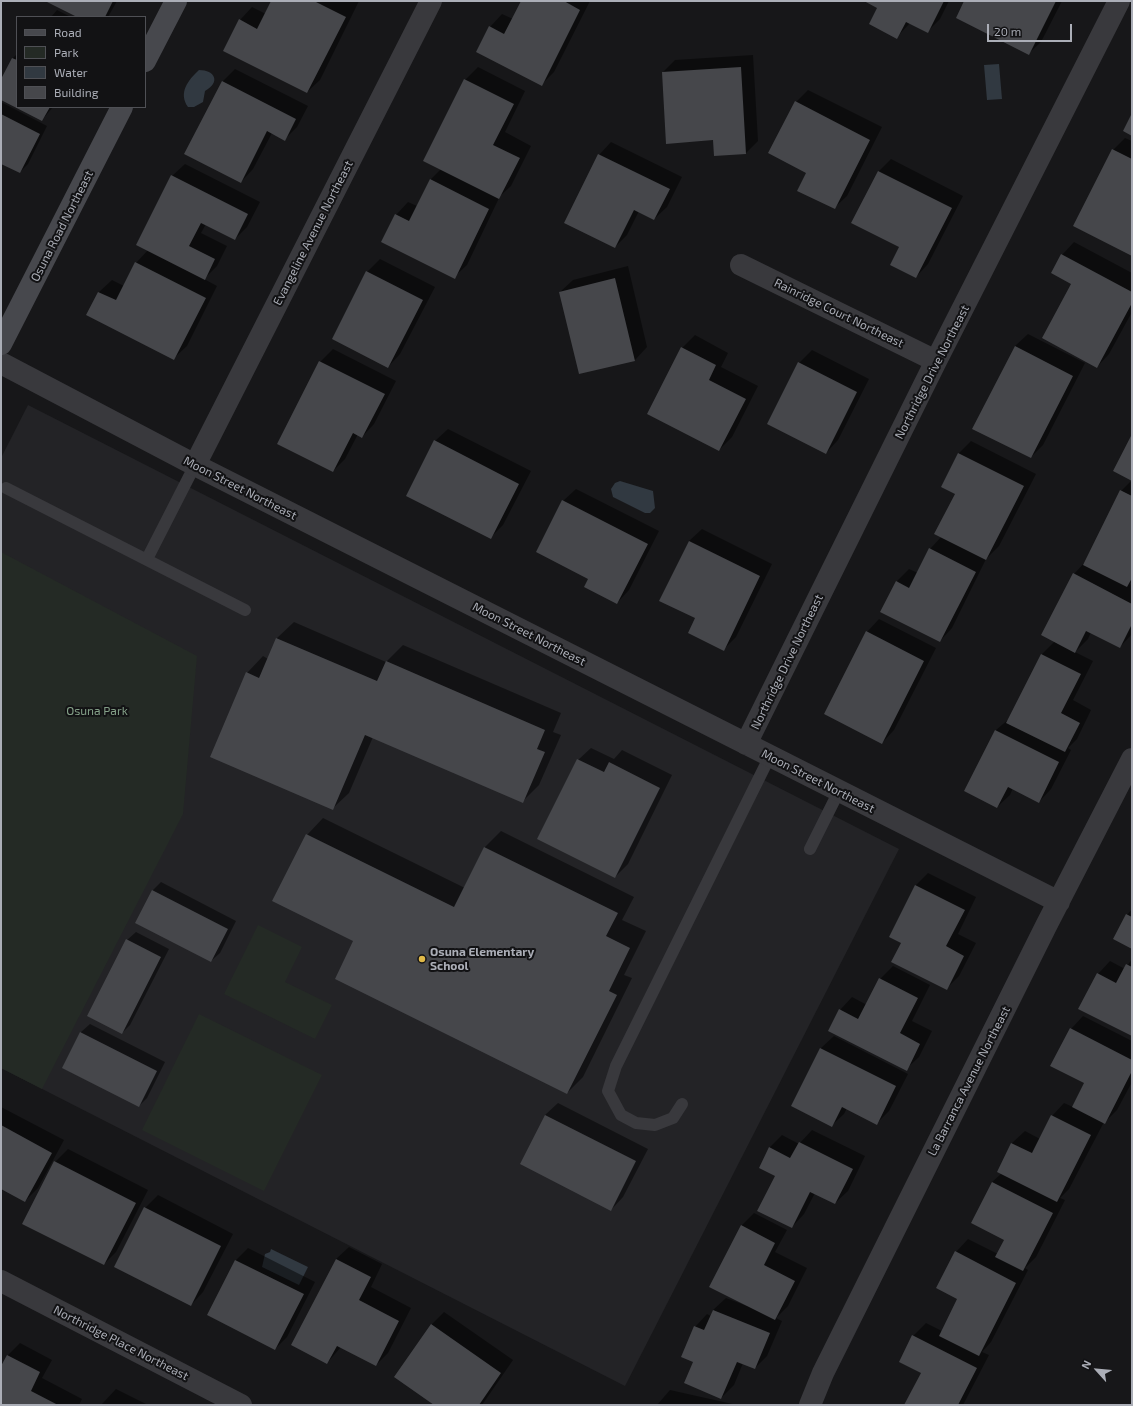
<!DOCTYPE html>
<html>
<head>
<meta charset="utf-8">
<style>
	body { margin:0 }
	#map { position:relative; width:1133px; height:1406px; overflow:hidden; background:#171719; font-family:"Exo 2",sans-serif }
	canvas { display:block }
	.frame { position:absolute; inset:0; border:2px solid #abaeb7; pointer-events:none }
	.legend { position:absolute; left:16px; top:16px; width:130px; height:92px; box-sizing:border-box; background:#121214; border:1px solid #4f5055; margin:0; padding:5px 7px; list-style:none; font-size:12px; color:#abaeb7 }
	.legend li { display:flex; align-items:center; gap:8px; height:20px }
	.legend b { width:20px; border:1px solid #4f5055 }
	.north { position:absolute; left:1077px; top:1350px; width:40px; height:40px; -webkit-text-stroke:3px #121214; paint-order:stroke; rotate:297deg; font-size:11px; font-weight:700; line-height:16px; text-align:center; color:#abaeb7 }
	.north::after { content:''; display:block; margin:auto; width:14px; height:18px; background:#abaeb7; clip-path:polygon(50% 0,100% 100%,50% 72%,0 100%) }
	.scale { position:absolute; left:987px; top:24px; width:85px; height:18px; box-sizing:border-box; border:2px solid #abaeb7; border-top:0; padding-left:5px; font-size:12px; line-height:14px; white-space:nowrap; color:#abaeb7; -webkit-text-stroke:3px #121214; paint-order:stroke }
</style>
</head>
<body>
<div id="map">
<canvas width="1133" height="1406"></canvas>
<div class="frame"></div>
<ul class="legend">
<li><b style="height:5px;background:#47484d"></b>Road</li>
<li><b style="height:11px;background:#242a25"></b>Park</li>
<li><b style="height:11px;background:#313941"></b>Water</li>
<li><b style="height:11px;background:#46474b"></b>Building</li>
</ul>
<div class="north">N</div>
<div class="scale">20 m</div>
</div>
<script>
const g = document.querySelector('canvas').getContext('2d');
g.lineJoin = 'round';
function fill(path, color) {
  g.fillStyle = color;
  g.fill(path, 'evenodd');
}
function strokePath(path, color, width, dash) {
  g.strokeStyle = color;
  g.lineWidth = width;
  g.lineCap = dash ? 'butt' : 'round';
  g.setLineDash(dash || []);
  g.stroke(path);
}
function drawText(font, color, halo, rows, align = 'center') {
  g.font = font + ' "Exo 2",sans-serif';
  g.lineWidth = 4;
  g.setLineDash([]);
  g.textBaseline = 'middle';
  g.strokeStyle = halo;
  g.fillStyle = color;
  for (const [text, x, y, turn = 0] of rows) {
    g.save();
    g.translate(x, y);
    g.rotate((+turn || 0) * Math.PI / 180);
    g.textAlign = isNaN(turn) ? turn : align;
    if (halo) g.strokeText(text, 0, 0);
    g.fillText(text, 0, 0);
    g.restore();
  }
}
const built = new Path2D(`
	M28,405l871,444 -274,537 -624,-318v-610z`);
const green = new Path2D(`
	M1,552l196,104 -14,158 -141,275 -41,-21z
	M258,925l44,22 -17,35 47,23 -17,34 -91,-45z
	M199,1014l123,61 -58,116 -122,-61z`);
const water = new Path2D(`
	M999,64l3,35 -15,1 -3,-35z
	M199,70c16,0 22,12 6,21l-2,11 -9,5h-6c-10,-14 0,-27 11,-37z
	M620,481l33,10 2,17 -5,5h-5l-32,-16 -2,-8 4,-6z
	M271,1249l37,18 -9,18 -37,-18 3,-13 5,-2z`);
const shadow = new Path2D(`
	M48,1h69l-9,16h-29z
	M272,1h87l-39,79 -13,12 -67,-72 12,-13 14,7z
	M522,1h68l-36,71 -13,13 -51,-58 12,-13 11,5z
	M866,1h83l-9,18 -13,13 -17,-9 -13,14 -18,-30z
	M965,1h97l-21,41 -13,12z
	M57,10l14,7h-20z
	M17,54v53h36l-11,13 -41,-21v-17l12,-24z
	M753,55l5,86 -12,12 -83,-81 12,-12z
	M478,67l47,24 -20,41 26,14 -20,40 -11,10 -33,69 -13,12 -58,-62 12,-13 9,4 13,-26 11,-11 -17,-8 41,-81z
	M235,69l73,37 -11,21 -12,12 -13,-6 -19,36 -12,13 -19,-100z
	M808,90l74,37 -35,69 -13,12 -26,-36 -12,-70z
	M1,102l46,24 -19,38 -8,8 -19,-9z
	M1125,138l7,3v114l-19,-105z
	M611,142l71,35 -15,30 -13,12 -15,-8 -12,24 -12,12 -16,-92z
	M891,159l72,37 -35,68 -12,13 -37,-106z
	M185,164l75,38 -13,25 -12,12 -29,-15 -5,9 26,13 -10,20 -13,13 13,7 -30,60 -13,12 -86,-44 11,-22 13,-12 12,6 12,-23 12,-13 24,-74z
	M1074,242l58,31v39l-23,42 -12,13 -25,-83 -10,-29z
	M380,259l55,28 -35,67 -12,13 -21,-95z
	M628,266l19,81 -12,13 -55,13 -20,-81 13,-12z
	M1028,334l57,29 -42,82 -12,12 -16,-111z
	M695,335l33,18 -7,14 37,19 -26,51 -13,13 -37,-102z
	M333,349l63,32 -22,43 -12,13 -4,-3 -13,25 -12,12 -54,-28 41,-81z
	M812,350l57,29 -31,61 -12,13 -27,-90z
	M448,429l83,42 -28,54 -12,12 -56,-96z
	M971,441l65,33 -37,72 -13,13 -34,69 -12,13 -43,-60 12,-12 9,4 12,-24 12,-13 14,-43 3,-40z
	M1132,480v101l-2,3 2,1v49l-12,13 -29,-15 -3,7 -13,13 18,9 -20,39 18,10 -14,29 -9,9 3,2 -20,39 -12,13 -26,-14 -3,7 -13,12 -32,-16 31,-61 14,-12 32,-64 13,-13 19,-67 11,-12 36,-71z
	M576,489l83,42 -30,59 -12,13 -54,-102z
	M702,529l70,35 -36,73 -13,13 -34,-109z
	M879,619l57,29 -42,82 -12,13 -15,-111z
	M294,622l92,40 17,-17 158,68 -8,19 8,3 -22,50 -17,17 -149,-65 -24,56 -17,16 -85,-136 16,-17 5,3 9,-21z
	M591,748l23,11 8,-9 50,25 -44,89 -13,13 -37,-117z
	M323,818l142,70 20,-41 16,-16 133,66 -12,23 24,11 -22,44 8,3 -49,99 -16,16 -212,-152 -48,-106z
	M928,873l48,24 -18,37 18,9 -17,33 -13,13 -44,-46 -12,-7 26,-51z
	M161,882l75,39 -16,32 -9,8 -59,-70z
	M1132,909v38l-5,-32z
	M136,932l33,17 -39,76 -8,8 5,-93z
	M1132,959v76l-34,-61 12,-13 15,8z
	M893,966l37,19 -18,36 20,10 -13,26 -13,12 -66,-59 12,-13 15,8 13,-26z
	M1083,1016l49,25v41l-15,28 -12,12h-1l-35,67 -9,9 5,2 -29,57 -11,11 3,2 -37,72 -9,10 7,3 -26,50h-57l16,-32 -22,-11 13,-26 13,-13 16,8 17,-32 -3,-47 12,-13 30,15 7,-15 -13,-57 10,-9 -4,-2 14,-28 13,-12 15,8 12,-23 12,-13 9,4 12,-24 -14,-54z
	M90,1024l75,38 -18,36 -8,8 -76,-38 18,-36z
	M834,1036l74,38 -19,37 -12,12 -30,-15 -3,6 -13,12 -39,-20 29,-58z
	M558,1103l90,46 -25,48 -12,13 -66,-95z
	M1,1107l63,33 -26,48 -13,13 -24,-13z
	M812,1130l53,26 -17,35 -13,12 -20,-10 -11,21 -12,13 -23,-79 13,-13 17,9z
	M68,1149l80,41 -32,62 -12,12 -49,-102z
	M158,1195l75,39 -30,58 -12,13 -46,-97z
	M754,1213l33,17 -12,22 32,16 -19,38 -12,12 6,3 -15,35 -12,12 -12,-5 -9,22 -13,13 -27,-36 1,-35 12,-13 4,2 2,-6 13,-12 21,8 -6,-80z
	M349,1247l33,17 -11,23 40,21 -23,45 -12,12 -35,-18 -14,16 9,-104z
	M248,1248l67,34 -28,55 -12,12 -67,-34 28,-55z
	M444,1312l69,48 -31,45h-46l-40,-28 36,-53z
	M20,1343l32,17 -10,18 40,21 -3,6h-78v-37l7,-13z
	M116,1389l32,16h-47z
	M670,1390l67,15h-80z`);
const building = new Path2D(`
	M45,1h68l-8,16h-28z
	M271,1h43l32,16 -39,76 -84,-42 16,-32 18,10z
	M521,1h43l16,9 -38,76 -66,-34 13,-26 15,8z
	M864,1h80l-16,32 -22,-11 -9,17 -28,-15 8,-16z
	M964,1h92l-27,54 -73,-37z
	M12,58l5,2v47h33l-8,14 -41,-21v-21z
	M741,67l5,87 -32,2 -1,-16 -47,4 -4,-72z
	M464,79l50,25 -21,41 27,13 -21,41 -76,-38z
	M222,81l74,38 -11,22 -18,-10 -26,52 -57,-29z
	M795,101l75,39 -35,69 -38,-18 9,-18 -38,-20z
	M1132,113v23l-9,-5z
	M1,114l39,20 -20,39 -19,-9z
	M1112,149l20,10v97l-59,-30z
	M598,154l72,35 -16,31 -20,-10 -19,38 -51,-25z
	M878,171l74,37 -36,70 -26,-13 9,-18 -48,-24z
	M171,175l77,39 -13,26 -34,-17 -12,23 26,13 -10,21 -69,-35z
	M430,179l59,30 -34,70 -74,-37 14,-28 14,7z
	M1061,254l71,38v11l-35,65 -55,-30 29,-54 -20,-11z
	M135,262l71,36 -32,62 -88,-45 12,-23 18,8z
	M366,271l57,29 -35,68 -56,-29z
	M615,278l20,83 -56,13 -20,-82z
	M1015,346l58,30 -42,82 -59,-29z
	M681,347l35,18 -7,15 37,19 -27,52 -72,-37z
	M319,361l66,33 -23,44 -9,-5 -20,39 -56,-28z
	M798,362l59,30 -31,62 -59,-30z
	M1132,434v47l-19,-10z
	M434,440l85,44 -28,55 -85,-43z
	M958,453l66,33 -38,74 -52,-26 21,-40 -14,-7z
	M1120,490l12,6v82l-5,9 -44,-22z
	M562,500l86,44 -31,60 -33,-17 4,-8 -52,-27z
	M689,541l71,35 -36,75 -36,-18 7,-15 -36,-17z
	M929,548l47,24 -36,70 -60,-30 16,-31 13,7z
	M1073,573l59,31v20l-12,24 -34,-17 -11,22 -34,-18z
	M866,631l58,30 -42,83 -58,-30z
	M276,638l101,43 9,-20 159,69 -8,19 8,3 -22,51 -158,-68 -32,75 -123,-53 36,-85 13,6z
	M1041,654l40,20 -20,39 19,10 -15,29 -59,-29z
	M995,730l64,32 -20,41 -31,-16 -11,21 -33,-17z
	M577,759l27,13 5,-10 51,26 -45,90 -78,-39z
	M306,834l148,73 30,-60 134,66 -12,23 24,12 -21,43 8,4 -50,99 -232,-115 18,-38 -81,-40z
	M915,885l50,25 -19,36 18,10 -17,34 -56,-28 10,-19 -12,-6z
	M152,890l76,39 -17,33 -76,-39z
	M1126,914l6,3v32l-19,-10z
	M126,939l35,18 -39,77 -35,-18z
	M1126,964l6,3v69l-54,-27 19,-36 19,10z
	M879,978l39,20 -18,35 20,11 -13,27 -79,-40 11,-22 19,10z
	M1070,1028l62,32v11l-27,53 -33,-17 12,-24 -34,-17z
	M80,1032l77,39 -18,36 -77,-39z
	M820,1048l76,38 -19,39 -35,-18 -10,20 -41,-21z
	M545,1115l91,46 -25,50 -91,-47z
	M1051,1115l40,20 -34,67 -60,-30 14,-29 21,10z
	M1,1125l51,28 -27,49 -24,-13z
	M799,1142l54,27 -18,35 -25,-12 -18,36 -35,-17 18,-35 -16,-8 10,-21 21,11z
	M54,1161l82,42 -32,62 -82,-41z
	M992,1182l61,31 -30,58 -28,-14 9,-17 -33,-17z
	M144,1207l77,39 -30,60 -77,-39z
	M741,1225l34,18 -11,22 31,16 -20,39 -66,-33z
	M955,1251l61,32 -37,73 -40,-20 18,-37 -21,-11z
	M336,1259l35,18 -12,23 40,21 -23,45 -39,-20 -10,18 -36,-19z
	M235,1260l69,34 -29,56 -68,-35z
	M713,1310l57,23 -15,36 -18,-7 -16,37 -37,-16 9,-21 -12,-5 13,-31 10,4z
	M431,1324l70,49 -22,32h-45l-40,-28z
	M912,1335l65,33 -19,37h-54l17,-32 -22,-11z
	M7,1355l33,17 -9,19 27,14h-57v-39z`);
const lane = new Path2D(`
	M6,488l239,122
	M147,559l48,-94
	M810,849l29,-58
	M682,1104l-9,14 -18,7 -19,-2 -15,-8 -13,-24 8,-25 154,-310`);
const street = new Path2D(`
	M741,265l195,96
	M1,363l194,102 864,437
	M195,465l236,-464
	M746,744l190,-383 183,-360
	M1,1281l240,124
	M810,1405l13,-32 223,-447 86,-167`);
const secondary = new Path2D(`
	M145,61l31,-60
	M1,344l121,-237`);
const markers = [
	[422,959,4,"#e0b948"]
];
const streetNames = [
	["Osuna Road Northeast",62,226,-63],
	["Evangeline Avenue Northeast",313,233,-63],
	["Rainridge Court Northeast",839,313,26],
	["Northridge Drive Northeast",932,372,-63],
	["Moon Street Northeast",240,488,27],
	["Moon Street Northeast",529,634,27],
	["Northridge Drive Northeast",787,662,-64],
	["Moon Street Northeast",818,781,27],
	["La Barranca Avenue Northeast",969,1081,-63],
	["Northridge Place Northeast",121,1343,27]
];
const parkNames = [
	["Osuna Park",97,711]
];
const poiNames = [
	["Osuna Elementary",430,952],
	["School",430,966]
];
fill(built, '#232326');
fill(green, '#242a25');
fill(water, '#313941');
fill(shadow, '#0007');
fill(building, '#46474b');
strokePath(lane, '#39393d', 12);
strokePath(street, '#39393d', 22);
strokePath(secondary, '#47484d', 22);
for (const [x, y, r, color] of markers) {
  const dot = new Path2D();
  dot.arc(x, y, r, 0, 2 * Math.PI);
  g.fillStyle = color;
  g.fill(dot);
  strokePath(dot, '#121214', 1.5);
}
drawText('12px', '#abaeb7', '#121214', streetNames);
drawText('12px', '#84a088', '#121214', parkNames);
drawText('bold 12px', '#abaeb7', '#121214', poiNames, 'left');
</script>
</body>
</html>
